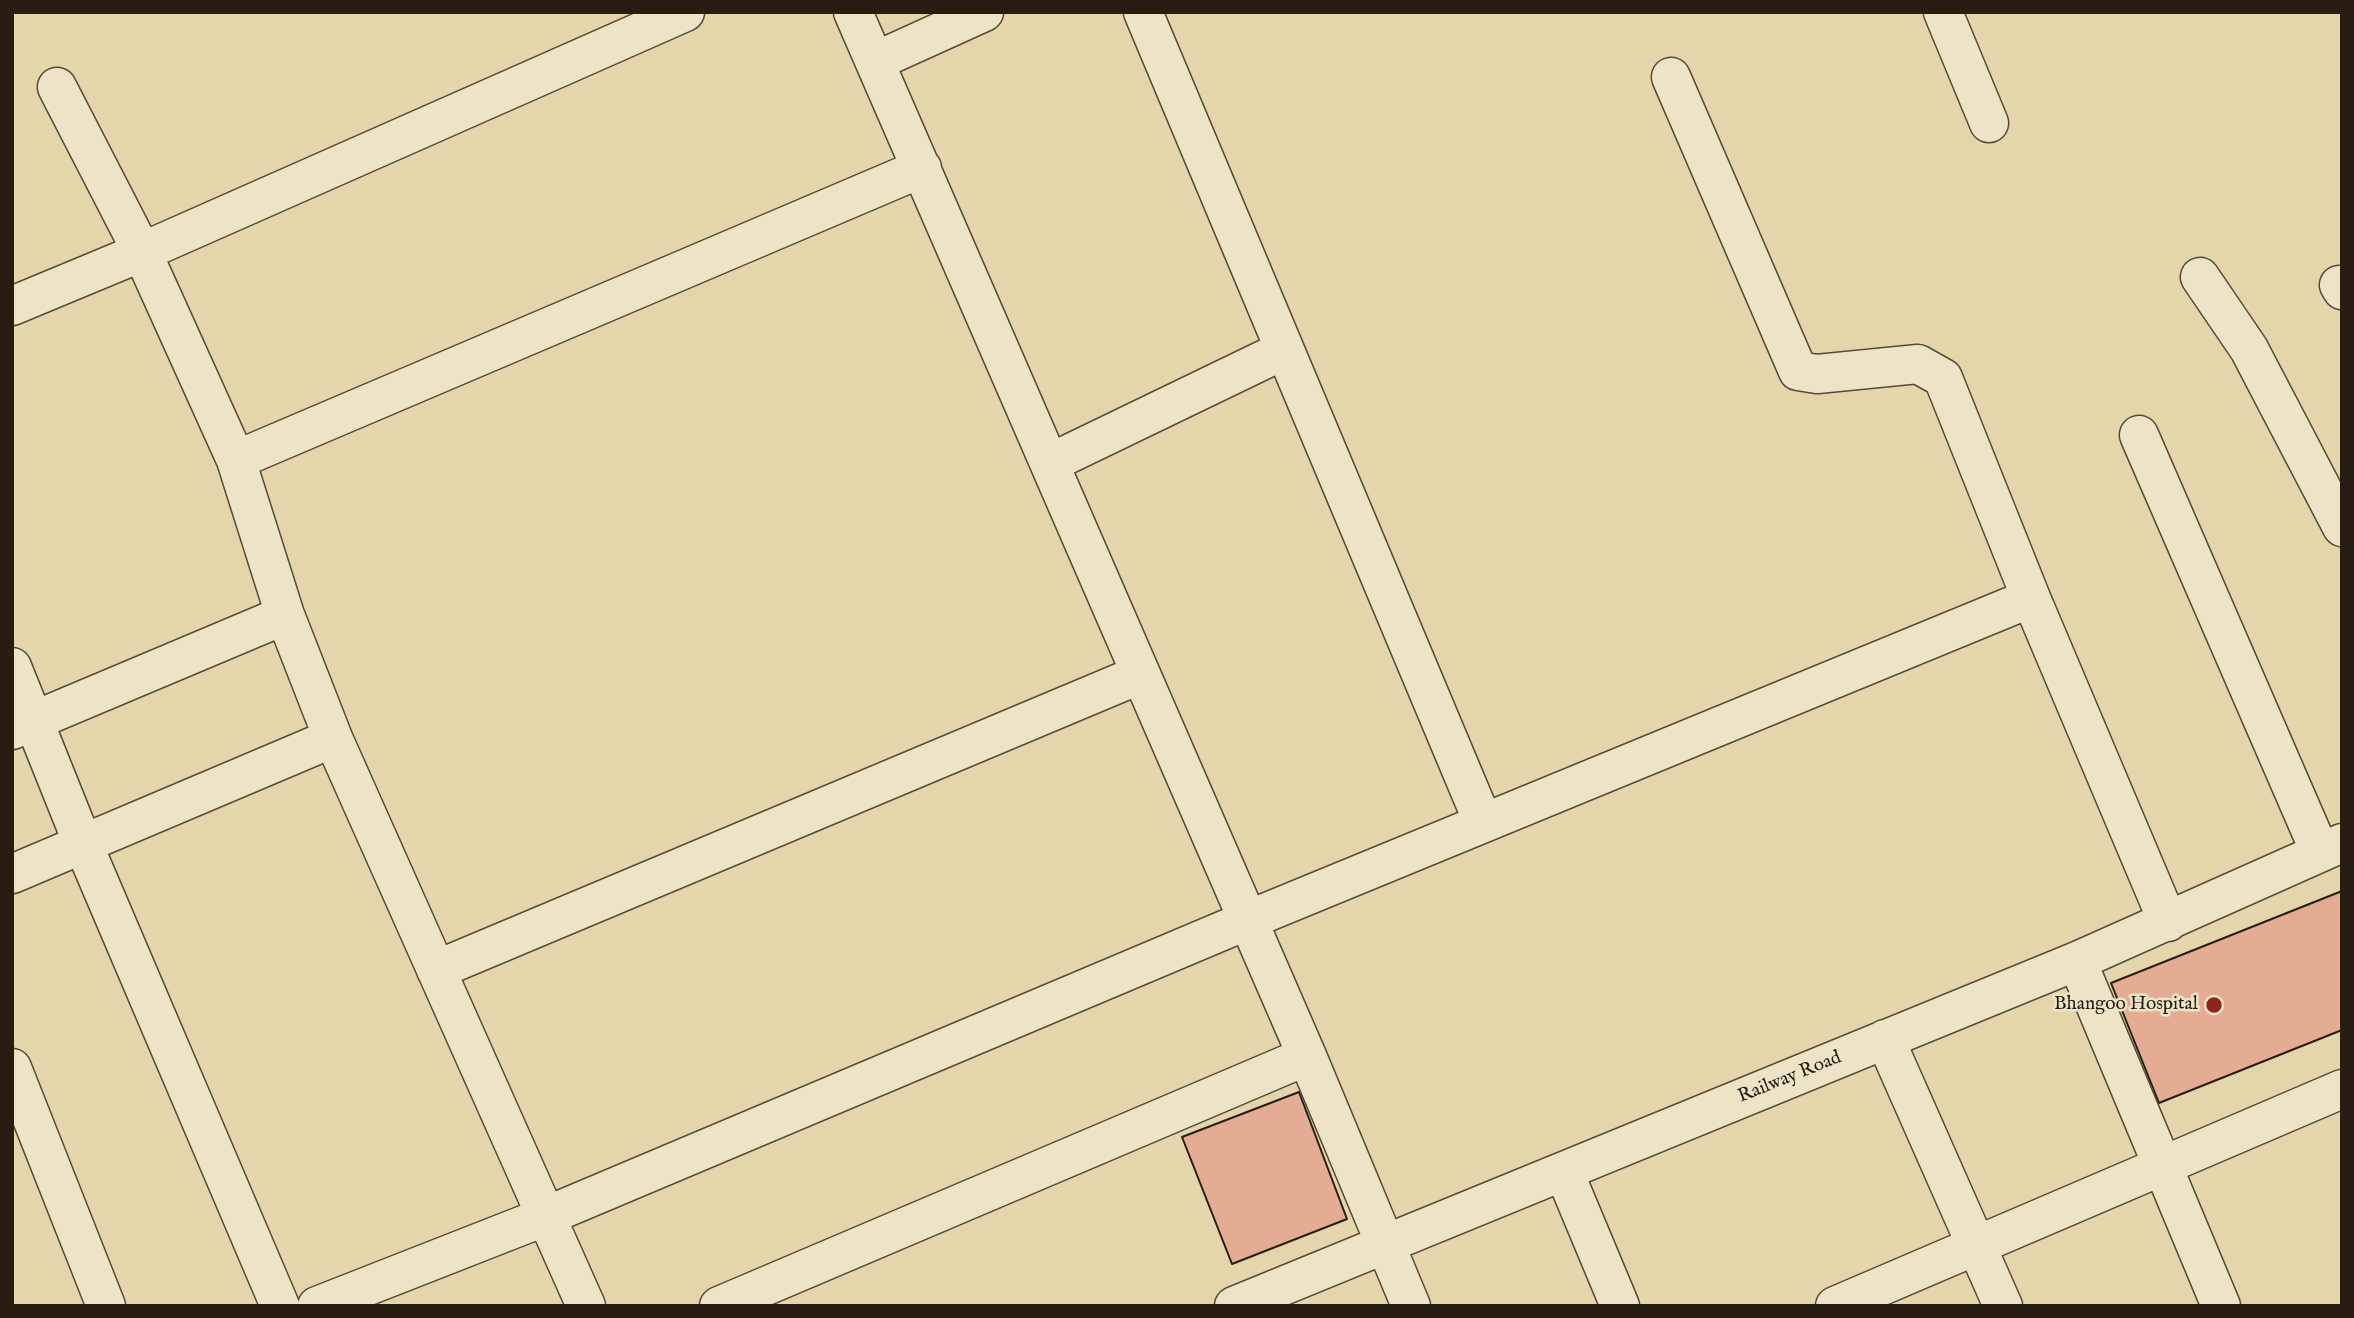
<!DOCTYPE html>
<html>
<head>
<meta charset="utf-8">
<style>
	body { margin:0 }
	#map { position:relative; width:2354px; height:1318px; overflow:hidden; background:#e4d5ab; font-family:"IM FELL English",serif }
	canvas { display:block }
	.frame { position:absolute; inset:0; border:14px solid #271d13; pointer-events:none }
</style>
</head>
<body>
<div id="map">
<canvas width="2354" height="1318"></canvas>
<div class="frame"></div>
</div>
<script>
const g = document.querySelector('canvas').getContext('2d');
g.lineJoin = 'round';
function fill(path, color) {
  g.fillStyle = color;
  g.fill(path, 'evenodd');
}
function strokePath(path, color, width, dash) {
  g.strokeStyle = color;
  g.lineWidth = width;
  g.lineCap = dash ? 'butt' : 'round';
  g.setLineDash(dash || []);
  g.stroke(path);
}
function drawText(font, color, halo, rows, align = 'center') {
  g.font = font + ' "IM FELL English",serif';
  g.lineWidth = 5;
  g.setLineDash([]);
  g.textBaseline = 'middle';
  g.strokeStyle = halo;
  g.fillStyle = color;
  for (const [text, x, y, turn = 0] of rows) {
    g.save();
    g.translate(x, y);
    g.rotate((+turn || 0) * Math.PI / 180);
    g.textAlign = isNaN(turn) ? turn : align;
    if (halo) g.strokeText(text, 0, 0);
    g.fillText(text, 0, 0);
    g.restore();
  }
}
const building = new Path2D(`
	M2342,891v139l-183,73 -48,-120z
	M1299,1092l48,127 -115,45 -50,-127z`);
const minor = new Path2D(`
	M853,12l454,1044 104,250
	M1143,12l340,810
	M1943,12l46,111
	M876,61l108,-49
	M1671,77l127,294 19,3 101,-10 25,14 88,220 137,324
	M2200,277l49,72 93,178
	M2339,285l3,5
	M12,306l130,-54 -85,-165
	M2139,435l181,417
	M236,460l686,-292
	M1050,463l234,-113
	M12,667l71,177 197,462
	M12,730l273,-115
	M12,874l321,-136
	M2077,961l144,345
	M436,970l705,-296
	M1885,1039l118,267
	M12,1068l94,238
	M1564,1172l56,134
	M317,1306l227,-89 704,-297 783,-322
	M586,1306l-253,-568 -48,-123 -49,-155 -94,-208 543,-240
	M719,1306l588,-250
	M1234,1306l843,-345 265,-118
	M1835,1306l507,-217`);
const markers = [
	[2214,1005,9,"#8f2418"]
];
const poiNames = [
	["Bhangoo Hospital",2198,1005]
];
const streetNames = [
	["Railway Road",1790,1078,-22]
];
fill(building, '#e4ac93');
strokePath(building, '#271d13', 2);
strokePath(minor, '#564b39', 41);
strokePath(minor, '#ede4c8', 38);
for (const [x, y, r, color] of markers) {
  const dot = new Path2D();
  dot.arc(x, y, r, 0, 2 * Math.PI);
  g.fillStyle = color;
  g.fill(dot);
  strokePath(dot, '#ede4c8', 2.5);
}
drawText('19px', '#271d13', '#ede4c8', poiNames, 'right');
drawText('19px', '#271d13', '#ede4c8', streetNames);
</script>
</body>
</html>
